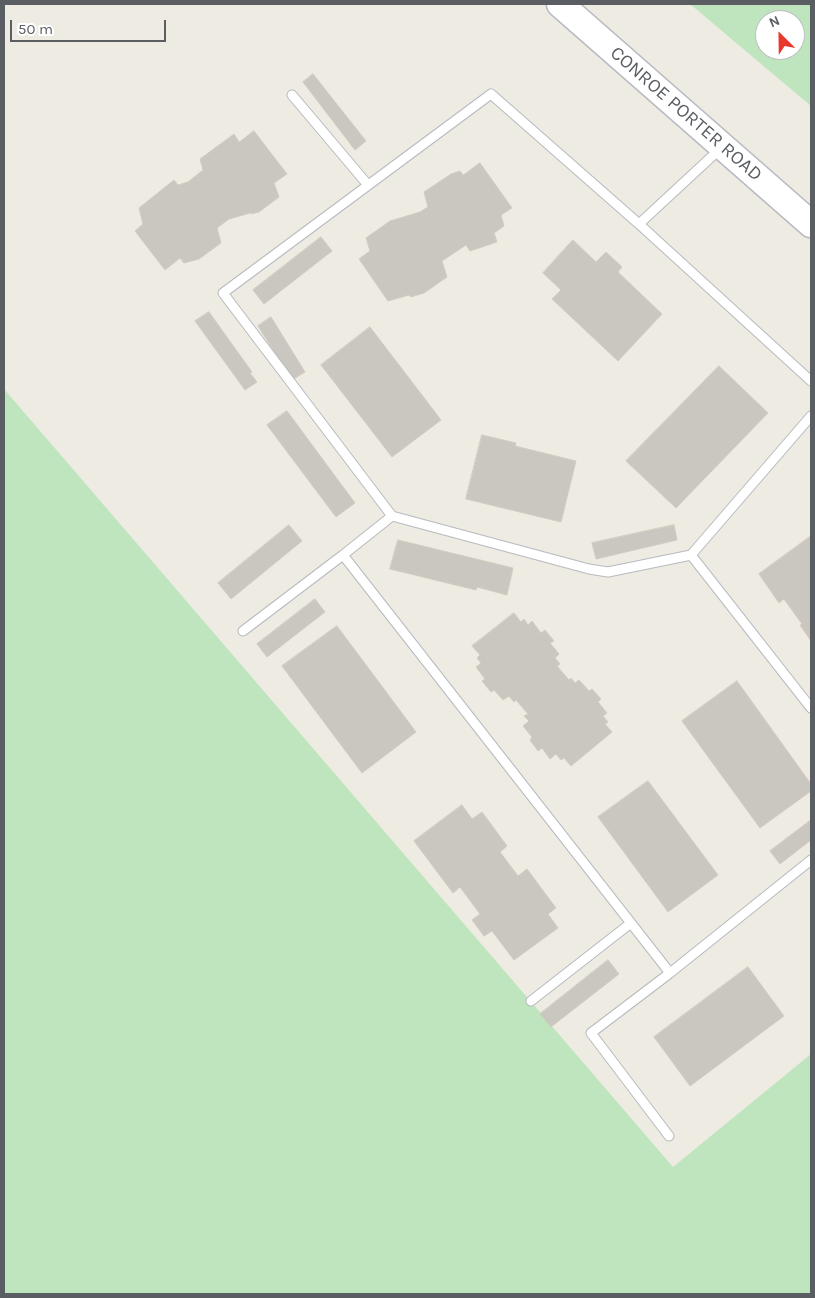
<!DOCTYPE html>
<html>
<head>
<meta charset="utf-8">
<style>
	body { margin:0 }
	#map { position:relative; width:815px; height:1298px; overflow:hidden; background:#edebe2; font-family:Karla,sans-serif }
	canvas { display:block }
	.frame { position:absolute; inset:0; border:5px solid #5a5e63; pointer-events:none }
	.north { position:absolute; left:755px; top:10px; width:50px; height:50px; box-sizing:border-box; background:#fff; border:1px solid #bdbfc1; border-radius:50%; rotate:337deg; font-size:14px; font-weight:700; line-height:20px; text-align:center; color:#5a5e63 }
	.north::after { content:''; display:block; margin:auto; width:18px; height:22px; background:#ea372c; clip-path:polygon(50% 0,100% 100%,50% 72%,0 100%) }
	.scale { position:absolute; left:10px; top:20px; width:156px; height:22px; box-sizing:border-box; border:2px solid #5a5e63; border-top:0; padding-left:6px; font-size:15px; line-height:18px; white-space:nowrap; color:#5a5e63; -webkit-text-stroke:4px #fff; paint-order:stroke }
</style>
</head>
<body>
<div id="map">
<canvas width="815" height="1298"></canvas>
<div class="frame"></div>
<div class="north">N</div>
<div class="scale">50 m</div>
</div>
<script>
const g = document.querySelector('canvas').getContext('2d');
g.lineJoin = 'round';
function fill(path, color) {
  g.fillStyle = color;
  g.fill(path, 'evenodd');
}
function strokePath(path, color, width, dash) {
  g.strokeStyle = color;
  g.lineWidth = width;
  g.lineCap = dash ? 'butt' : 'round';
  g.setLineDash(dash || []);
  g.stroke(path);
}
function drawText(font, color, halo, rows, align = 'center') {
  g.font = font + ' Karla,sans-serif';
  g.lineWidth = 5;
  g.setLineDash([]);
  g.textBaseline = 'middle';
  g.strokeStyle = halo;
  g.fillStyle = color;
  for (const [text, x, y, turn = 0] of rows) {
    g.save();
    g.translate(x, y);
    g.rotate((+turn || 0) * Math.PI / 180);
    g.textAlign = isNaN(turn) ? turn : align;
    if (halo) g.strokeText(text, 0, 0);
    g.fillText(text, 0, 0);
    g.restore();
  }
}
const green = new Path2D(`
	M690,4h121v102zM765,20h30v30h-30z
	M4,389l669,778 138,-113v240h-807z`);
const building = new Path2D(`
	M313,74l53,67 -11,9 -52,-68z
	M254,131l33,43 -13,9 5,14 -20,15 -8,2 3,-2 -25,7 -12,9 4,15 -22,16 -15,4 -4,-5 -15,12 -30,-39 8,-7 -4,-16 35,-28 4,5 10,-3 15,-12 -3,-11 34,-25 5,8z
	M480,163l32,45 -11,7 3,11 -10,7 3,9 -27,9 -4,-6 -24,16 5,16 -23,16 -13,4 -2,-2 -21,6 -29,-42 11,-8 -4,-13 24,-17 30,-9 8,-5 -4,-15 27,-18 9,-3 3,4z
	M321,237l11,14 -68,53 -11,-14z
	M573,240l23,22 10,-10 16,15 -4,5 44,42 -44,47 -66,-62 9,-9 -18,-17z
	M209,312l43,60 -2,1 7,9 -12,8 -50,-69z
	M271,317l34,55 -13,8 -34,-54z
	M370,327l71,93 -49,37 -71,-92z
	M719,366l49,47 -92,95 -50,-47z
	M287,411l68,92 -19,14 -69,-92z
	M482,435l34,8 -1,3 61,15 -15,61 -95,-23z
	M289,525l13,16 -71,58 -13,-16z
	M674,525l3,15 -81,19 -4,-16z
	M811,536v105l-11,-16 2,-1 -18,-25 -5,4 -20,-29z
	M398,540l115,28 -6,27 -30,-8 -1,3 -86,-21z
	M315,599l10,13 -58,45 -10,-13z
	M514,613l7,9 3,-3 4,6 4,-4 9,12 4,-3 9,11 -4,2 9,11 -4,4 5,6 -3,2 12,14 2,-2 4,5 4,-3 10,11 3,-2 9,10 -3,3 9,11 -4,3 5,6 -3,2 7,8 -41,34 -7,-8 -3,2 -5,-6 -6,5 -8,-11 -4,3 -8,-11 2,-3 -9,-11 6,-5 -5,-5 4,-2 -12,-14 -2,2 -5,-6 -6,4 -9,-10 -3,2 -9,-11 3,-2 -9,-12 5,-4 -4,-5 3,-3 -8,-9z
	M337,626l79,106 -54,41 -80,-107z
	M737,681l74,103v7l-51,37 -78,-107z
	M648,781l70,94 -50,37 -70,-95z
	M462,805l10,14 10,-7 25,34 -7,6 18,24 9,-7 29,39 -8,6 10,14 -44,32 -22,-29 -8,5 -12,-16 8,-6 -20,-27 -7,6 -39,-52z
	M811,820v20l-31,24 -10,-13z
	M608,960l11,14 -68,53 -11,-13z
	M748,967l36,49 -94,70 -36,-49z`);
const service = new Path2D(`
	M292,95l76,90
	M721,148l-82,76 172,157
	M811,416l-120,139 -83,17 -19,-3 -197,-53 -49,39 327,418 141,-113
	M392,516l-169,-223 268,-199 148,130
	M691,555l120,153
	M243,631l100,-76
	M531,1001l100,-78
	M669,1136l-78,-103 79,-60`);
const secondary = new Path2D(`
	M560,4l251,220`);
const streetNames = [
	["CONROE PORTER ROAD",686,114,41]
];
fill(green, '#bfe5be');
fill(building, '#cac7c1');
strokePath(building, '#d2ccc0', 1);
strokePath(service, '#b7babf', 11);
strokePath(secondary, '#b8bbc1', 29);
strokePath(service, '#fff', 9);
strokePath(secondary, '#fff', 26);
drawText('19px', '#5a5e63', '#fff', streetNames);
</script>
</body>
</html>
